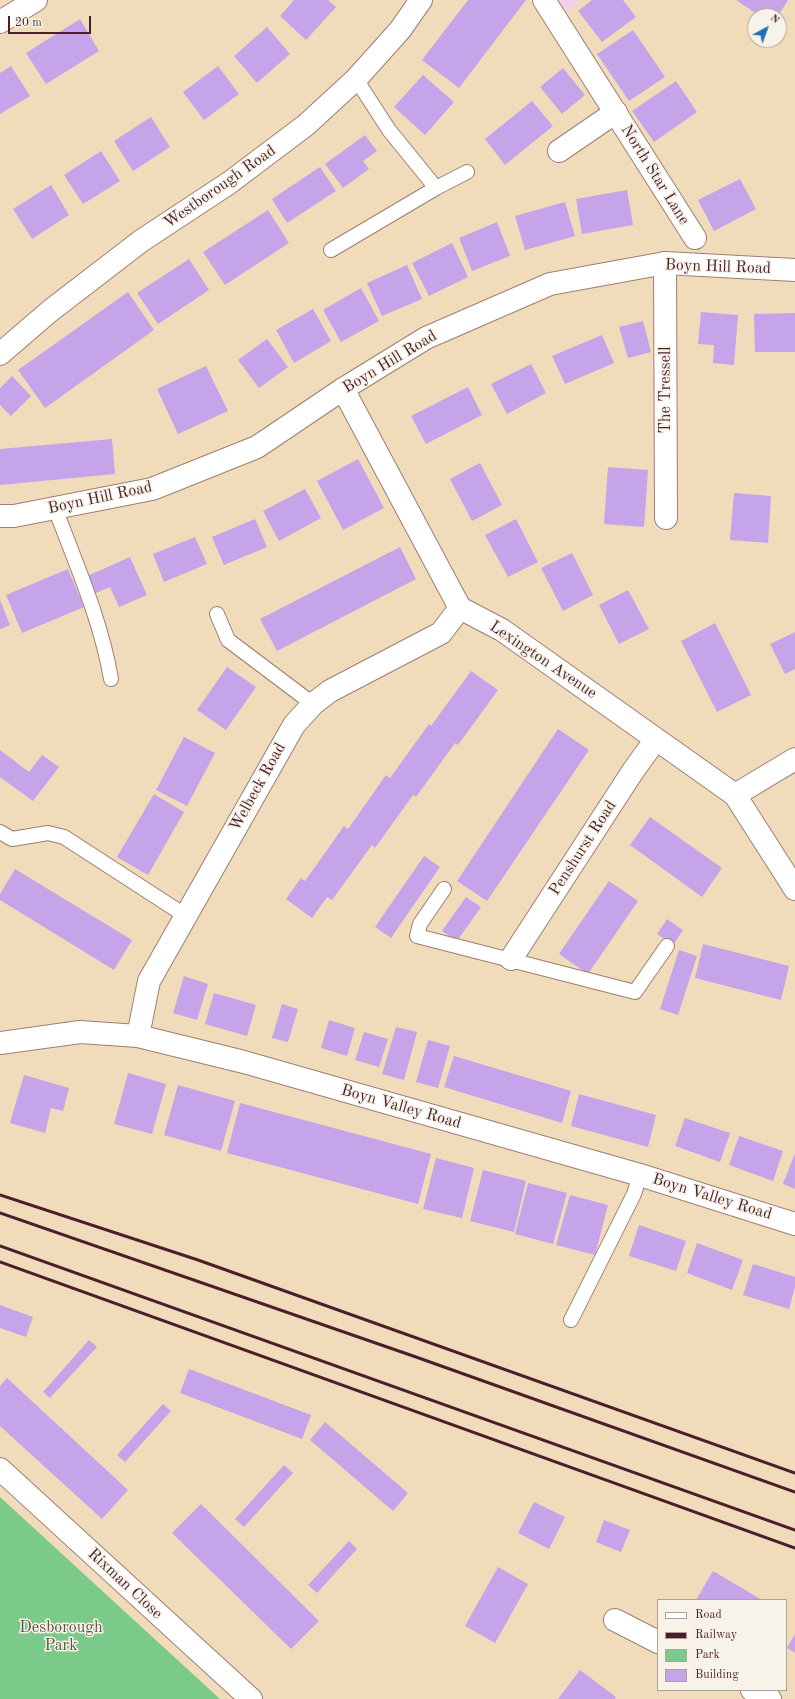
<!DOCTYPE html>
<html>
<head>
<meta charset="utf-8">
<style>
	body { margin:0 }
	#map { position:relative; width:795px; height:1699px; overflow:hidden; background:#f0dcbb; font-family:"Old Standard TT",serif }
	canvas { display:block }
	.legend { position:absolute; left:657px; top:1599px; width:130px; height:92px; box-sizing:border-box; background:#f7f3e8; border:1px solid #b29e9c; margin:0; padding:5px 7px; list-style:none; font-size:12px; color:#4a1f2b }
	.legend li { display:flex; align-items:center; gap:8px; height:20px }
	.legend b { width:20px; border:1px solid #b29e9c }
	.north { position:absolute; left:747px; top:8px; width:40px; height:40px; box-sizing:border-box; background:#f7f3e8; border:1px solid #b29e9c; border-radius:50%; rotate:41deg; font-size:11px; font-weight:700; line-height:16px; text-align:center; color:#4a1f2b }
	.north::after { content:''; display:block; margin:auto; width:14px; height:18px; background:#1f6fb2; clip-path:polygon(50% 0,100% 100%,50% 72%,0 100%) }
	.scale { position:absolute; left:8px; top:16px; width:83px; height:18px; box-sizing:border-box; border:2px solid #4a1f2b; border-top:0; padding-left:5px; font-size:12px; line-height:14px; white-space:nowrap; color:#4a1f2b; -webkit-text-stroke:3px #f7f3e8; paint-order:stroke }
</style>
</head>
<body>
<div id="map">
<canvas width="795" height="1699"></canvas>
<ul class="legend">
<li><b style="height:5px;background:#fff"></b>Road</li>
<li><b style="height:5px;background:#4a1f2b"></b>Railway</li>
<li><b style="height:11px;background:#7bca8a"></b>Park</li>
<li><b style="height:11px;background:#c5a4e9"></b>Building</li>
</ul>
<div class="north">N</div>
<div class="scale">20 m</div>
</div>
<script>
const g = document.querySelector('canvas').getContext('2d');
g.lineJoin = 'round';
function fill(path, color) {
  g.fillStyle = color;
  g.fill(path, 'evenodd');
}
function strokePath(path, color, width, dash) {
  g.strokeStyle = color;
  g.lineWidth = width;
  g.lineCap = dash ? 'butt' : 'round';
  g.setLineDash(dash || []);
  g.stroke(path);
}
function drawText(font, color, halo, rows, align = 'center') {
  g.font = font + ' "Old Standard TT",serif';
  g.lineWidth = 3;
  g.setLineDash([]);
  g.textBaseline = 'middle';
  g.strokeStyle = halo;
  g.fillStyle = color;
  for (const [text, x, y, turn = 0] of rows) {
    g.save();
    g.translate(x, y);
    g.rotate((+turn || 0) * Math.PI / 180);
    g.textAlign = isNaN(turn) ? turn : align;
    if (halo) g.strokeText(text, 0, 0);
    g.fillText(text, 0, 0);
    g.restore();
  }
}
const built = new Path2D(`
	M552,0h30l-19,15z`);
const green = new Path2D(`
	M0,1497l220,202h-220z`);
const building = new Path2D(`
	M294,0h34l8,7 -30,33 -26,-24z
	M468,0h58l-67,88 -37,-28z
	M592,0h31l13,17 -34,25 -24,-31z
	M736,0h52l-10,16h-18z
	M80,19l19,32 -53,33 -20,-31z
	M267,27l23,27 -33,29 -23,-27z
	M633,30l32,47 -36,24 -32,-47z
	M11,66l19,30 -30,18v-41z
	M218,66l21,28 -35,26 -21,-28z
	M563,68l22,27 -23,19 -22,-27z
	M423,75l31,27 -29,33 -31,-28z
	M676,81l21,31 -43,30 -22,-31z
	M532,101l21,25 -48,39 -20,-26z
	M151,117l19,30 -37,24 -19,-30z
	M365,135l12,16 -14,10 6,8 -26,19 -18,-24z
	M101,151l19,30 -37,23 -19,-29z
	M320,167l16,24 -49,32 -15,-24z
	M740,179l16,30 -42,22 -16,-31z
	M51,185l18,30 -37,24 -19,-30z
	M627,190l6,35 -51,9 -6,-35z
	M565,202l10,34 -50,14 -10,-34z
	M268,210l21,33 -64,42 -22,-33z
	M497,222l13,34 -38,15 -13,-33z
	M452,243l16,34 -39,19 -17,-33z
	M189,259l20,31 -51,34 -21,-31z
	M407,265l15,34 -40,17 -15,-33z
	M361,288l18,33 -38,21 -18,-32z
	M128,292l26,38 -109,78 -27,-38z
	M313,309l18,32 -37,22 -18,-33z
	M701,312l37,3 -4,50 -21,-2 1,-18 -16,-1z
	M795,313v39h-40l-1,-38z
	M643,321l8,31 -23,6 -9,-31z
	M602,335l12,28 -49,21 -13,-28z
	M267,339l21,28 -29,21 -21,-28z
	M531,364l15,29 -39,21 -16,-30z
	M206,366l22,45 -50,23 -21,-45z
	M12,376l19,20 -20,20 -11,-11v-17z
	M468,387l14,28 -56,29 -15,-28z
	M112,439l3,35 -115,11v-36z
	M358,459l26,49 -41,22 -26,-49z
	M480,463l22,42 -30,16 -22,-42z
	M608,467l40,3 -4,57 -40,-3z
	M305,489l16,29 -42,23 -16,-30z
	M734,493l37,3 -3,47 -38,-3z
	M255,519l12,28 -43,18 -12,-28z
	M516,519l22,43 -30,15 -23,-42z
	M195,537l12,27 -43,18 -11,-28z
	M400,547l16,32 -139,72 -17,-32z
	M572,553l21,42 -30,16 -22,-43z
	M130,557l17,38 -28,12 -9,-20 -19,8 -8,-17z
	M68,569l16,38 -62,26 -16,-38z
	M628,590l21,39 -30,15 -20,-39z
	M0,600l10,25 -10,4z
	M715,623l36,72 -34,17 -36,-71z
	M795,632v37l-10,5 -15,-30z
	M227,667l29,20 -30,43 -29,-20z
	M471,671l27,19 -40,55 -3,-2 -39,54 -3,-2 -38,53 -3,-3 -40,55 -5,-3 -15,21 -26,-19 15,-21 4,3 39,-55 4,3 38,-54 4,3 39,-54 2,2z
	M558,729l31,21 -102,151 -30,-20z
	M184,737l31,16 -28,53 -31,-16z
	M0,750l29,22 13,-17 17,12 -26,34 -33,-24z
	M154,794l30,18 -36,63 -31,-18z
	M650,817l72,51 -20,29 -72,-52z
	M424,856l16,11 -49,71 -16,-11z
	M15,869l117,71 -18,30 -114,-70v-6z
	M609,881l29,20 -50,73 -29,-20z
	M466,897l15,10 -24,34 -15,-10z
	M667,919l16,11 -10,15 -16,-11z
	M703,944l86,22 -8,34 -86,-22z
	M679,950l18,6 -19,59 -18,-6z
	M184,976l24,8 -11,36 -24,-7z
	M214,993l42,12 -9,31 -42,-12z
	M282,1004l16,5 -10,33 -16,-4z
	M329,1020l26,8 -8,28 -26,-8z
	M396,1027l21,5 -13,48 -22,-6z
	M364,1032l24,7 -9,28 -24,-7z
	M428,1040l22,6 -12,42 -22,-6z
	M454,1056l117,35 -9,32 -118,-36z
	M128,1073l38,11 -14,50 -38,-10z
	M24,1075l45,13 -6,23 -12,-3 -6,25 -35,-10z
	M178,1085l57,16 -14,50 -57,-16z
	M579,1094l77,21 -8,32 -77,-21z
	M240,1103l191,51 -13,50 -191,-51z
	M685,1118l45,15 -10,29 -45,-16z
	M739,1136l44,15 -10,30 -44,-16z
	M795,1153v36l-12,-5z
	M436,1158l38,10 -12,50 -39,-9z
	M483,1170l43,11 -12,51 -44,-11z
	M528,1183l39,10 -14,51 -38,-10z
	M570,1195l38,10 -13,50 -39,-10z
	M639,1225l47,16 -10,30 -47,-15z
	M697,1243l46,17 -11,30 -45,-17z
	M753,1264l42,13v10l-6,22 -46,-14z
	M0,1305l33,12 -7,20 -26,-9z
	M89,1340l8,7 -47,51 -7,-6z
	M189,1369l122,46 -9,24 -122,-46z
	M7,1378l121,112 -26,29 -102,-93v-40z
	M163,1404l8,7 -46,51 -8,-7z
	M325,1422l83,71 -15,18 -83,-71z
	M284,1465l9,8 -49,54 -9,-8z
	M534,1502l31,15 -16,32 -31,-16z
	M201,1504l118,117 -28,28 -119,-116z
	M604,1520l26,10 -9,22 -25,-10z
	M349,1541l8,8 -40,44 -9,-8z
	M498,1567l30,17 -33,59 -30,-17z
	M713,1571l49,29h-66z
	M795,1634v19l-8,-5z
	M580,1670l36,27 -1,2h-57z`);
const service = new Path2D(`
	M356,79l33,51 47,58
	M331,250l105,-62 31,-16
	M55,508c21,56 46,112 56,171
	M217,614l11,26 85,64
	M0,832l12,7 36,-6 16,4 122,79
	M444,889l-24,35 -3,12 218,56 32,-46
	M571,1320l63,-126 6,-19`);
const minor = new Path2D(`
	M544,0l151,238
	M0,22l36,-22
	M559,151l57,-39
	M665,263l1,255
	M0,354l50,-43 91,-70 88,-58 77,-58 50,-46 44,-49 21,-30
	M343,389l117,219 42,22 233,165 60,94
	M735,795l60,-36
	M511,959l122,-188 23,-32
	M138,1036l11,-55 145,-256 19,-21 17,-13 111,-58 19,-25
	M0,1469l251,230
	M615,1620l43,22
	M752,1690l18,9`);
const tertiary = new Path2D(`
	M0,516h14l138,-27 105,-42 86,-58 83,-51 124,-54 115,-21 130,7
	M0,1043l80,-11 58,4 106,26 396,113 155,49`);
const rail = new Path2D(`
	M0,1195l198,65 597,213
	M0,1213l416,144 379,135
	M0,1246l795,284
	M0,1262l795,286`);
const streetNames = [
	["North Star Lane",655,175,58],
	["Westborough Road",220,187,-35],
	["Boyn Hill Road",718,267,2],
	["Boyn Hill Road",390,362,-31],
	["The Tressell",666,390,-90],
	["Boyn Hill Road",100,498,-12],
	["Lexington Avenue",543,660,34],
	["Welbeck Road",258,787,-61],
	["Penshurst Road",583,848,-57],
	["Boyn Valley Road",401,1107,16],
	["Boyn Valley Road",712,1197,17],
	["Rixman Close",125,1584,43]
];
const parkNames = [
	["Desborough",61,1628],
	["Park",61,1646]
];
fill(built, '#efd0e6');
fill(green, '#7bca8a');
fill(building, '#c5a4e9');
strokePath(service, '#9d7e73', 16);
strokePath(minor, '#9d7e73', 24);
strokePath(tertiary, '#9d7e73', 24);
strokePath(service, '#fff', 14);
strokePath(minor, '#fff', 22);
strokePath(tertiary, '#fff', 22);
strokePath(rail, '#4a1f2b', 3);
drawText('16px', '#4a1f2b', '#f7f3e8', streetNames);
drawText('16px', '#595248', '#f7f3e8', parkNames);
</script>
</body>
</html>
